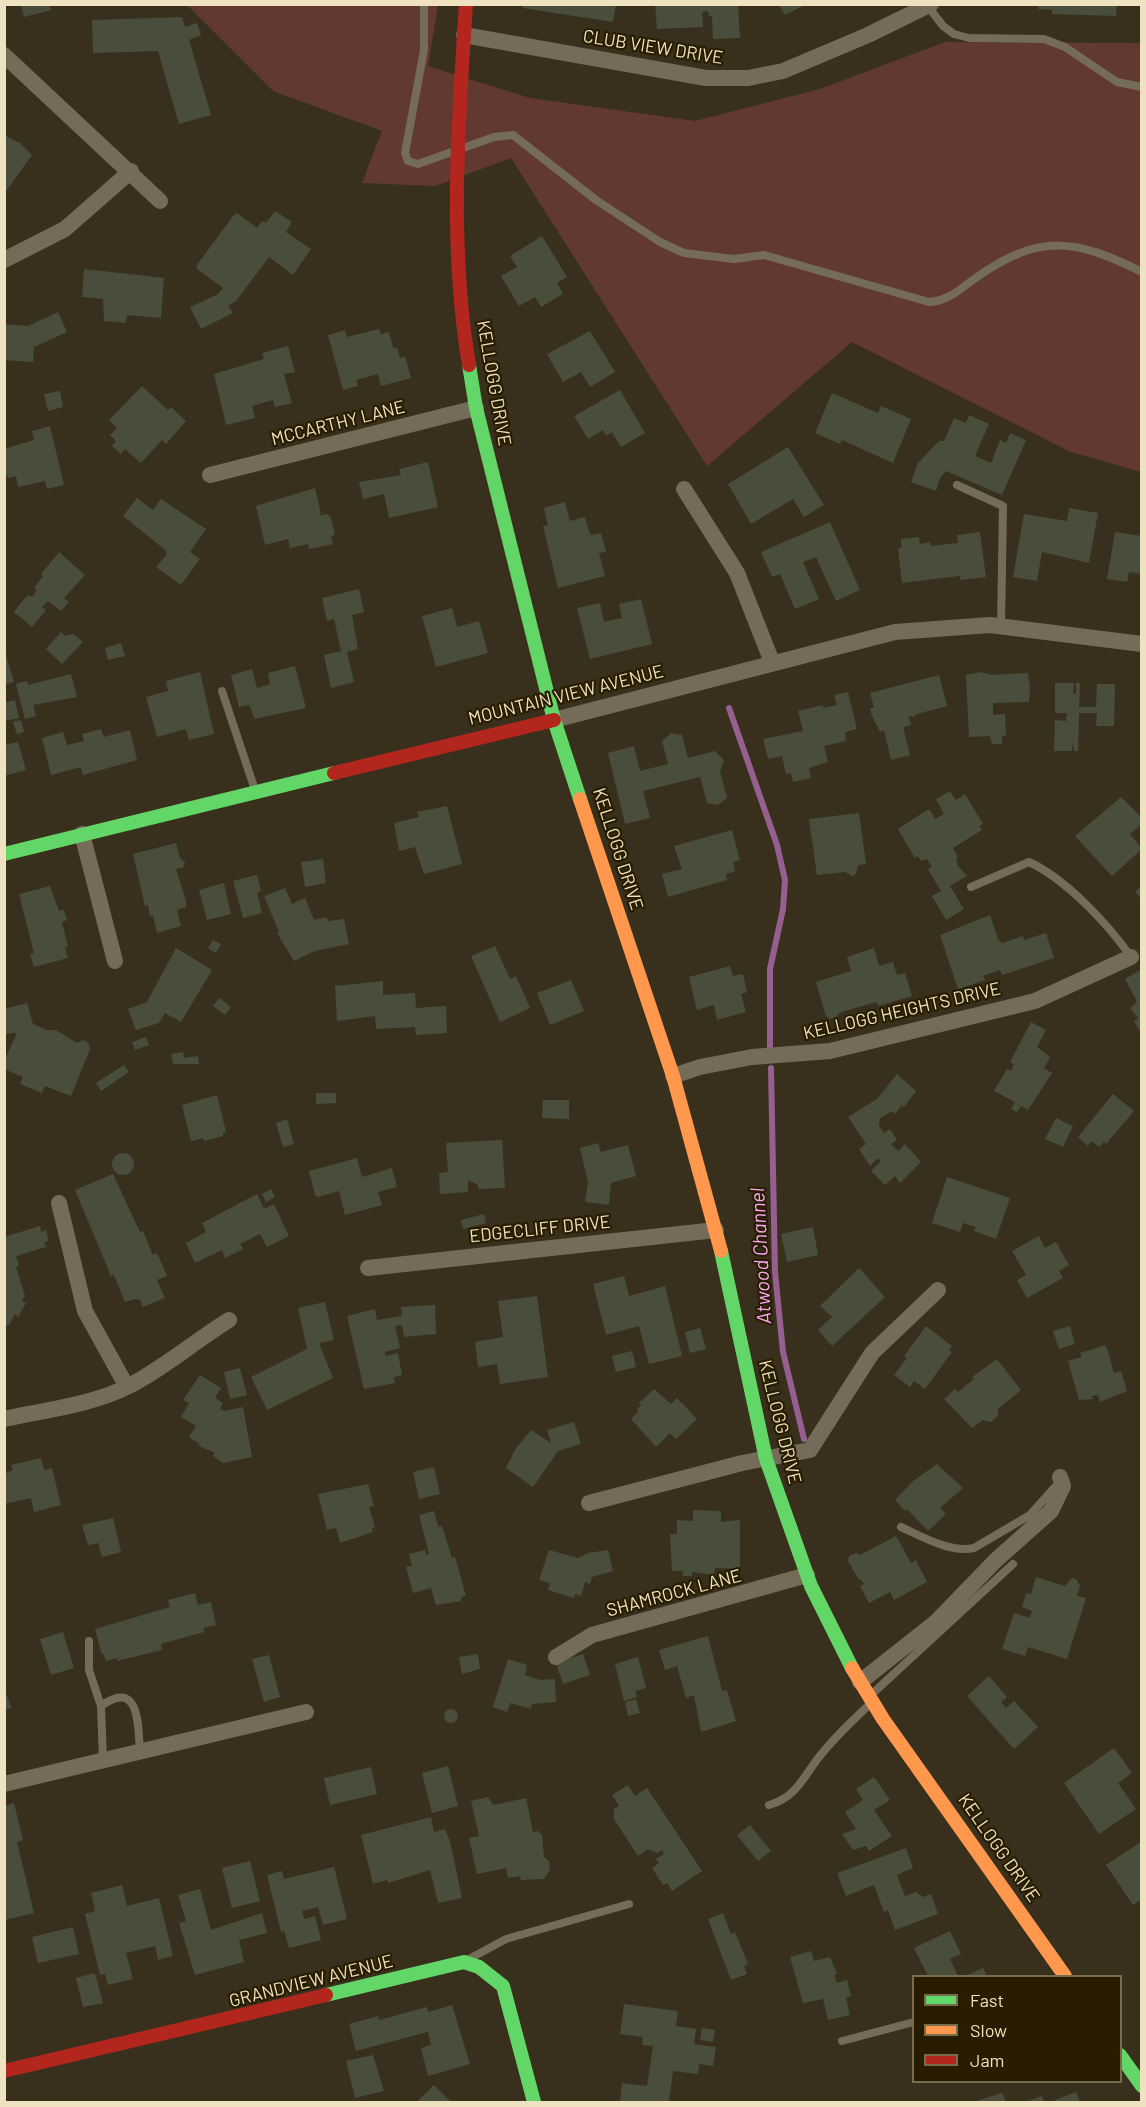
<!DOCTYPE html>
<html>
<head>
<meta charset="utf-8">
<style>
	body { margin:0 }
	#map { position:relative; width:1146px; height:2107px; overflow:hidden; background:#38301c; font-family:Barlow,sans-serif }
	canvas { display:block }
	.frame { position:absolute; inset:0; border:6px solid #efe2c0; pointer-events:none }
	.legend { position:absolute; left:912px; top:1975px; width:210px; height:108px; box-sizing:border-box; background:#281d01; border:2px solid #786c4d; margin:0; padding:8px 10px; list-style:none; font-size:18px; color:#efe2c0 }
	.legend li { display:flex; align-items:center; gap:12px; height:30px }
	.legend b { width:30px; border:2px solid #786c4d }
</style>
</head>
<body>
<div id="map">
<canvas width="1146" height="2107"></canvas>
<div class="frame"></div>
<ul class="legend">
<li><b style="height:8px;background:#63d668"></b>Fast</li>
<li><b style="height:8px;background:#ff974d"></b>Slow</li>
<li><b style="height:8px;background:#b3261e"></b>Jam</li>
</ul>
</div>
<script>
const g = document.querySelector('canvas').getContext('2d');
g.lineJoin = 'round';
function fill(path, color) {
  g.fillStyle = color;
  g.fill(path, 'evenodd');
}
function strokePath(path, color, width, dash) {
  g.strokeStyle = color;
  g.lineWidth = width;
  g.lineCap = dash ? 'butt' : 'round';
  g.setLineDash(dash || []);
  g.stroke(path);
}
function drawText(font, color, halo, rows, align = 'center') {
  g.font = font + ' Barlow,sans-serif';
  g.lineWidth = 4.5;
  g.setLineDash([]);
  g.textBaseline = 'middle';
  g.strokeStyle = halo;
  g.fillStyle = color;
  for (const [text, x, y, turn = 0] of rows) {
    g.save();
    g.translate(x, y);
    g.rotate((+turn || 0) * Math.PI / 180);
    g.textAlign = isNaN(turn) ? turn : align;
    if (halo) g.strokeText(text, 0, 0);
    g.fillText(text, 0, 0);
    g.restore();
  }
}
const green = new Path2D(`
	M187,5h251l-10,61 102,32 165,23 125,-32 125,-47 196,1v429l-70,-20 -219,-110 -145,124 -196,-308 -76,28 -73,-3 20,-52 -109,-40z`);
const stream = new Path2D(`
	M729,708l48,137 8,35 -2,29 -13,60v79
	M771,1068l4,204 8,80 21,87`);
const building = new Path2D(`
	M21,4h28l2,6 -27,7z
	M523,4h93l-3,18 -90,-14z
	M655,4h83l2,34 -27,1 -1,-23h-3l-1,-5 -6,1 1,15 -46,2z
	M1038,4h79l-1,12 -64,-2v-4l-14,-1z
	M779,5h26l-20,10z
	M182,17l3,10 12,-4 4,12 -12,5 22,75 -32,9 -21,-73 -65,2 -1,-33z
	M4,135l16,8 12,12 -28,39z
	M275,211l17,11 -6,10 25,17 -18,26 -24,-18 -33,44 -8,5 5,7 -32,16 -11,-22 28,-13 5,-6 -26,-19v-4l36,-49 4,-3 20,15 5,-7 4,2z
	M542,236l25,41 -10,6 6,11 -22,13 -6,-10 -16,9 -18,-30 16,-9 -7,-11z
	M84,269l80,9 -3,40 -34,-3 -1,8 -22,-2 -1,-22 -21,-2z
	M58,312l9,20 -33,15 -1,15 -29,-2v-36l24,2z
	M379,329l2,5 8,-2 4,16h4l3,10 5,-2 6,22 -30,8 -3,-12 -22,6 2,6 -15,4 -15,-55 17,-5 2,7z
	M590,331l25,41 -25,15 -9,-15 -18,10 -16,-28z
	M288,346l7,26 -11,2 8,29 -17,4 -2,-7 -21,6 3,12 -29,7 -12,-51 50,-15 -2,-6z
	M142,386l26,24 3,-3 15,14 -20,23 -4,-4 -21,23 -16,-14 -4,5 -9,-8 4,-5 -6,-6 7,-7 -8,-8z
	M620,390l25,43 -24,14 -9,-15 -6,4 -3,-6 -15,9 -14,-23z
	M60,391l3,16 -15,4 -4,-17z
	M832,393l46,20 3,-7 30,13 -18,44 -51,-23 -2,4 -25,-11z
	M969,415l20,9 -14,32 16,7 9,-23 6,3 4,-10 16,7 -24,55 -56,-24 -6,7 -4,13 -25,-9 7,-19 21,-22h5l10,-23 12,5z
	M50,426l14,59 -17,4 -2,-8 -27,6 -2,-11 -8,2 -4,-7v-22l30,-9 -2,-9z
	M788,447l36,58 -20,12 -11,-18 -42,25 -23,-40z
	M428,462l10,45 -49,11 -5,-24 -21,5 -4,-17 42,-7 -2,-6z
	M315,488l6,26 -3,2 9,-2 4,4 4,17 -4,1 2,8 -24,5 -1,-5 -18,4 -2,-9 -23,6 -9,-39z
	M137,498l16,12 8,-11 45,30 -16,23 10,7 -19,26 -25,-18 11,-13 -3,-5 -41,-33z
	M565,502l5,19 15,-4 5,18 11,-2 5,19 -7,1 6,23 -47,12 -15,-62 5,-1 -4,-17z
	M1069,508l29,5 -9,50 -47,-11 -5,29 -24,-4 11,-63 43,7z
	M830,522l30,68 -24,11 -20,-44 -13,5 16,37 -24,10 -15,-35 -8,3 -11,-25z
	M980,532l6,45 -26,3v-4l-58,7 -4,-34 3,-1v-9l18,-2 1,7 10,-2 1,4 27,-3 -1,-8z
	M1115,532l27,4v38l-13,-2 -2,10 -20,-3z
	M59,552l26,23 -21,23 5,4 -8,9 -13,-10 -6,6 4,3 -14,17 -18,-15 10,-13 5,-4 3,2 5,-7 -3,-2 9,-12 -2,-2z
	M359,589l5,23 -12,3 6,34 -11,3 7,30 -23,6 -7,-33 17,-4 -7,-32 -7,2 -5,-23z
	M641,599l11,45 -62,15 -13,-51 23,-5 4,19 18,-4 -3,-14z
	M452,608l5,19 22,-6 9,32 -52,14 -14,-51z
	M61,632l4,4 8,-2 10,8 -21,22 -16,-15z
	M121,643l4,13 -17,4 -3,-12z
	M4,648l10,34 -10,3z
	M295,666l11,42 -52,11 -4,-14 -11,2 -8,-32 21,-6 5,19 13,-4 -2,-11z
	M200,672l14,62 -25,6 -3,-11 -29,8 -11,-40 22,-6 -2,-10z
	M979,672l13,3 36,-2 2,15 -1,14 -36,1v12l12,-1 1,22h-4v8h-10l-2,-8 -21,1 -3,-62z
	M71,674l6,23 -44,8 3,11 -11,3 -9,-35 11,-3 1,4z
	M939,675l8,31 -30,8 -4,3 -5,-1 3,9 -8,2 7,28 -19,5 -7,-30 -4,2 -8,-16 -2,-8h4l-4,-15z
	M1055,683h19l-1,11h3v-11h4l-1,24h17l1,-23h18l-1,42h-18l1,-13h-18l-1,38h-4l-2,-10v10h-18l1,-31 11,1 1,-8h-12z
	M848,692l9,37 -12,3 1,9 -22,5 4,16 -19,6 2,10 -18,4 -2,-9 -5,1 -4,-18 -14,3 -5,-20 40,-8 -5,-20 25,-6v3l14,-3 -3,-10z
	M15,700l4,18 -15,3v-18z
	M21,720l3,12 -7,2 -4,-12z
	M101,729l3,8 26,-7 7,30 -54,15 -2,-8 -30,8 -9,-37 21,-6 4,13 17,-4 -2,-7z
	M671,733l11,2 6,23 27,-7 9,9 -4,11 7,27 -9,7 -11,-2 -7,-26 -57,14 7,27 -25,6 -17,-71 26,-7 6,25 28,-7 -6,-23z
	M18,742l8,28 -22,6v-31z
	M950,791l6,9 9,-6 18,30 -4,2 3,4 -29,18 5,9 -2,1 2,8 9,10 -17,10 14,23 -18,11 -14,-24 9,-5 -13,-22 4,-2 -5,-8 -6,2 -3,-5 -3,2 -17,-29 29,-19h3l5,9 9,-5 -8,-15z
	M1121,797l21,21v6l-12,10 12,15 -30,27 -37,-40z
	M447,806l15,58 -38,10 -9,-27 -16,4 -5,-28 25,-6 -2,-5z
	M859,813l7,51 -8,1 -2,9 -4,2 -7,-4 -28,3 -8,-56z
	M732,830l8,30 -7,2 2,9 -9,3 1,6 -59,17 -6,-23 20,-5 -8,-23z
	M176,843l4,15 5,4 -2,6 -7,1 10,32v6l-9,3 4,16 -24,7 -4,-18 -3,1 -2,-11 -3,1 -12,-52z
	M323,859l3,24 -21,4 -4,-25z
	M257,875l4,16 -4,1 5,21 -19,5 -10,-37z
	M224,883l7,31 -24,6 -8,-30z
	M1142,885v14l-7,-7z
	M50,886l9,25 5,-1 3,10 -5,2 6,25h-3l3,11 -34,9 -4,-13 4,-1 -15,-59z
	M285,888l7,16 13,-6 9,22 13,-3 1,4 16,-2 5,25 -34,7 -21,10 -17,-28 2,-1 -15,-36z
	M990,915l8,24 4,4 21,-7 1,4 22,-7 8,25 -52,17 -2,-5 -17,6 2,4 -27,9 -18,-54z
	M213,940l8,4 -5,9 -8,-5z
	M495,946l15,33 6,-3 14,32 -30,14 -29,-66z
	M176,948l36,22 -31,52 -16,-9 -6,10 -23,7 -8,-21 19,-7z
	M874,948l5,18 14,-4 4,13 8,-2 7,23 -34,10 -1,-4 -19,5 -19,6 -2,4 -7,2 -4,-3 -10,-34 35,-11 -4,-14z
	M730,966l3,10 10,-2 4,18 -6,2 5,18 -29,8 -3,-15 -17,5 -8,-33z
	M1142,969v66l-8,-14 4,-3 -8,-10 7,-6 -12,-23z
	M571,980l13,31 -34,14 -13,-32z
	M383,981v14l32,-2 1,15 30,-2 1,27 -31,2 -1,-8 -39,2 -1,-13 -38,5 -2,-35z
	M219,998l12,9 -6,8 -12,-9z
	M27,1003l6,21 14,6h9l21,13 6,-3 5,3 2,6 -19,47 -26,-10 -3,7 -22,-9 3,-7 -19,-8v-8l13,-28 -12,1 -1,-25z
	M1031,1022l15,8 -9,17 13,10 -6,11 8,5 -24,37 -7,-4 -4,6 -6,-3 4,-7 -21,-11 13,-22 4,2 3,-7 -4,-2z
	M146,1037l3,8 -14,5 -3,-8z
	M183,1052l1,6 14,-2 1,8h-26l-2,-10z
	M124,1065l5,7 -28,19 -5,-8z
	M897,1074l19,17 -12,16 -2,-2 -7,9 -3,-3 -12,7 -1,8 5,7 6,-4 7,11 -6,4 7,7 7,-7 16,18 -21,21 -5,-7 -10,9 -14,-14 10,-10 -3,-3 -8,8 -11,-17 7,-5 -18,-27 29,-18z
	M316,1093h20v10l-20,1z
	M1113,1094l21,17 -28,33 -2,-2 -5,5 -7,-6 -4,5 -10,-9z
	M217,1095l9,37 -3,1v3l-19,5 -1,-3 -12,3 -9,-36z
	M543,1100h26v19l-27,-1z
	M1056,1118l17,8 -10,21 -18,-8z
	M287,1119l7,25 -11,3 -7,-24z
	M502,1140l3,48 -27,1v-4l-10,-5v12l-28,2 -1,-21 9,-1 -2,-29z
	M598,1143l3,9 27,-7 8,31 -25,7 -2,22 -24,-3 3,-20 -8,-34z
	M112 1164a11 11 0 1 1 22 0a11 11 0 1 1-22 0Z
	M357,1158l5,19 30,-9 5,19 -19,5 4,13 -37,10 -6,-24 -21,6 -3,-2 -6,-24z
	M113,1174l27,58 3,-1 10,24 4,-2 10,23 -10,4 8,18 -22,9 -3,-7 -5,-1 -10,3 -11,-27 -3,1 -36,-86z
	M947,1177l63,21 -14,41 -22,-8 2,-4 -13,-4 -3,9 -28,-9z
	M271,1189l4,8 -9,5 -4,-8z
	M257,1194l7,15 10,-5 15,32 -22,11 -7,-13 -20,10 3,5 -18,9 -3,-8 -27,13 -9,-20 20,-11 -4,-9z
	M484,1214l2,9 -23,6 -2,-9z
	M40,1226l1,6 5,-2 3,11 -5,1 2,5 -30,9 3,10 -3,1 9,29 -3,5 4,2 -8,14 -3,-3 -6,11 -5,1v-89z
	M813,1227l5,28 -31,7 -6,-28z
	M1039,1236l6,12 11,-6 13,23 -10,6 4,7 -36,20 -10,-18 9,-5 -14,-24z
	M859,1268l26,29 -53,49 -14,-16 14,-13 -12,-11z
	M624,1276l5,20 36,-10 17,70 -33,8 -10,-38 -33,9 -13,-51z
	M537,1296l11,81 -48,7 -3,-20 -19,3 -3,-25 28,-5 -5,-36z
	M325,1302l9,38 -15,3 14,35 -66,32 -16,-33 56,-28 -9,-41z
	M435,1305l1,29 -32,3 -2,-12 -7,1 5,22 -15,4 1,4 12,-3 4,22 -8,2 1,6 -31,6 -17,-73 28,-7 2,11 25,-4 -1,-9z
	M926,1326l26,20 -3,5 3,1 -27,37 -11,-8 -4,6 -16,-12 13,-17 -3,-2z
	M1070,1326l5,18 -16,5 -6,-18z
	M700,1328l6,21 -16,4 -5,-21z
	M1106,1345l8,28 7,-2 6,20 -27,11 -2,-7 -6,1 1,3 -14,1 -11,-39 14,-4 -2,-4z
	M632,1351l4,16 -20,5 -4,-16z
	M997,1359l24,31 -23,19v7l-7,6 -8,-2 -11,8 -28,-29 11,-10 3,3 16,-13 -2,-2z
	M240,1368l7,27 -17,4 -6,-27z
	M200,1375l21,13 -6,10 8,5 -3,6 4,2 19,-4 9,50 -29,6 -10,-7 2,-3 -16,-7 1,-2 -11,-7 7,-11 -15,-9 8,-14 -6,-3z
	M654,1389l17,15 6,-6 20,21 -21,20 -6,-6 -14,14 -25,-28 8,-8 -2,-2 4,-4 -2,-2z
	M574,1422l7,22 -23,7 -25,36 -27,-19 10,-20 15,-18 20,13 -4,-13z
	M41,1458l3,12 8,-2 9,37 -27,7 -3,-14 -27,6v-30l9,-4 -2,-5z
	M937,1464l26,24 -23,20 6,6 -18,17 -21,-22 -2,2 -10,-11 18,-19z
	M434,1467l6,27 -21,5 -6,-27z
	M368,1484l6,22 -5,1 6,20 -3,1 1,4 -33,11 -4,-15 -9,2 -9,-36z
	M693,1510l28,1v11l19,-2v49l-25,-1 -1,7 -22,-3v4h-10l1,-5h-11l-2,-37h7v-14l16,1z
	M434,1511l4,16 4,-1 10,32 3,-1 11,39 -5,1v4l-25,4 -5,-17 -18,5 -7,-26 6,-1 -3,-12 16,-4 1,5 3,-1 -10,-39z
	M113,1518l8,34 -19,5 -4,-14 -10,2 -6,-20z
	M896,1536l15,27 5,-3 11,22 -33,18 -4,-8 -21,11 -9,-17 4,-2 -3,-5 -2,1 -11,-19 1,-5 7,-3 4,2z
	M549,1550l29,8 10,-5 20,-3 5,21 -21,6 -2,7 -5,-2 -4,14 -6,-2 -1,4 -26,-8 2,-7 -11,-3z
	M1036,1577l29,9 7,-8 5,2 3,6 -3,10 9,2 -19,61 -39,-12 -3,9 -23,-7 12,-36 16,5 2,-7 -10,-4 4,-14 5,1z
	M195,1593l3,12 13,-3 5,23 -13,3 1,4 -43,12 1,6 -45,11v-3l-11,3 -2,-7 -2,1 -7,-26 75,-22 -2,-7z
	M63,1632l11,36 -23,7 -11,-36z
	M708,1636l14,55 5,-1 9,31 -35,11 -7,-37 -8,3 -9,-32 -12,4 -6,-20z
	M478,1654l2,15 -18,5 -3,-17z
	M583,1654l7,21 -27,9 -7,-21z
	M269,1655l11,42 -16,5 -12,-43z
	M638,1657l8,31 -11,3 2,6 -13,4 -9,-37z
	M508,1659l19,6 -2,10 15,5 15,-1 1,23 -24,2 -1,5 -21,-6 -3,9 -14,-5z
	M989,1676l18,21 -6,5 5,6 8,-7 24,26 -24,22 -47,-53z
	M4,1687l7,21 -7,2z
	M636,1699l4,14 -12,3 -3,-14z
	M444 1716a7 7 0 1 1 14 0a7 7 0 1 1-14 0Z
	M1114,1748l18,25 -14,10 18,26 -37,25 -35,-51z
	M448,1766l10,40 -26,7 -10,-40z
	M371,1767l6,27 -47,11 -6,-27z
	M874,1777l16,23 -16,10 18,26 -23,15 -3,-5 -13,4 -11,-16 14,-5 -11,-17 18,-12 -7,-11z
	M628,1785l7,11 12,-8 55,83 -30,20 -5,-8 -4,2 -11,-17 7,-5 -3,-4 8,-5 -2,-4 -5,3 -9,-4 -10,7 -24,-37v-10l5,-3 -7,-11z
	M488,1797l5,8 33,-7 7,34 5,-1 4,4 2,22 5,4 1,9 -6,9 -23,1 -1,-4 -12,2 -2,-10 -29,6 -8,-36 10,-2 -8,-35z
	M14,1803l9,37 -6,2 17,71 -29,7 -1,-114z
	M431,1817l3,15 11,-3 5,12 12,57 -24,5 -8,-33 -42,13 -1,-3 -14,4 -12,-49z
	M750,1825l21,26 -13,10 -21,-26z
	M1141,1842l1,57 -9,6 -27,-40z
	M906,1848l7,20 -16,7 8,21 11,-4 7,5 8,-3 7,20 -43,16 -7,-20 -4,2 -10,-27 -28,11 -9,-23z
	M250,1861l10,40 -28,7 -10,-40z
	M334,1867l13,52 -24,6 -5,-18 -16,4 2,8 11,-3 6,24 -32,8 -5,-17 -3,1 -14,-57 15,-4 2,8z
	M122,1885l5,21 32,-8 14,58 -15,4 -3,-14 -29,7 7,26 -25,6 -3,-11 -5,1 -15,-61 10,-3 -4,-18z
	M200,1889l11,41 51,-17 5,20 -28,7 5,22 -49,13 -16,-52 7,-2 -8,-26z
	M723,1913l8,21 4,-2 13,32 -4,2 3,8 -16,6 -23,-61z
	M73,1927l6,27 -41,9 -6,-26z
	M950,1931l11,23 -11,5 8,17h-30l-14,-28z
	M811,1951l3,10 16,-4 7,17 -3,1 3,8 10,-3 4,16 -5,2 4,17 -22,5 -5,-21 -20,4 -13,-46z
	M983,1968l4,8h-22z
	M95,1973l8,30 -20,4 -7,-29z
	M624,2004l54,7 -2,15 20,3 -2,15 22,3 -3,19 -14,-2 -1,10 -25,-3 -4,31h-49l2,-19 25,3 6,-40 -11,-1 1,-8 -23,-3z
	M452,2005l18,59 -42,12 -7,-28 10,-3 -3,-13 -72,19 -7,-27 29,-8 1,4 48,-13 1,5z
	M702,2028l13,2 -2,12 -13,-2z
	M373,2055l11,36 -29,7 -9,-37z
	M434,2085l16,16 -33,1z
	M1076,2092l4,10h-29l12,-5z
	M1002,2093l4,9h-33z
	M1042,2096l2,6h-19z`);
const lane = new Path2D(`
	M424,4v46l-19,103 3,8 10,3 76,-27 19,-2 83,65 64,42 24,11 50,6 30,-4 165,47c20,-1 32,-14 48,-25 63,-44 99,-38 165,-5
	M927,5l16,21 11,8 15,4 75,1 21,8 52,35 25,5
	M957,485l46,21 -2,120
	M222,691l33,99
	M971,887l58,-25c37,17 79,62 102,95
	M901,1527c22,10 49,26 73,21l56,-33 25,-28
	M89,1641v29l12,36 2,55
	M872,1694l141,-130
	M101,1706c40,-29 37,23 39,46
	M769,1805c30,-8 36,-33 55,-54 14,-17 30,-32 46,-47
	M469,1959l37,-20 123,-35
	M842,2041l72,-19`);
const street = new Path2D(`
	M464,35l242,43h42l35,-7 85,-36 63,-31
	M4,55l156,146
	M4,260l61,-31 66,-58
	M210,475l266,-67
	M684,489l53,84 35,89
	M554,720l341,-88 95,-7 152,19
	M82,834l33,127
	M673,1076l27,-9 52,-10 78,-6 205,-50 96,-44
	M59,1203l26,108 42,76
	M368,1268l348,-38
	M4,1419c41,-9 88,-14 125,-33 35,-18 66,-45 100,-66
	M589,1503l153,-40 68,-13 62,-97 66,-63
	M556,1657l36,-22 215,-60
	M860,1682l76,-60 60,-62 55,-49 12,-25 -3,-9
	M4,1784l302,-72`);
const fast = new Path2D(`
	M469,365l7,43 78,312 26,79
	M4,854l330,-81
	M721,1251l45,208 45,127 41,82
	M326,1995l138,-33 15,5 24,19 31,116
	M1120,2055l22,31`);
const slow = new Path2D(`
	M580,799l93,277 48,175
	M852,1668l31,51 182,257`);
const jam = new Path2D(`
	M466,4c-8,120 -17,242 3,361
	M334,773l220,-53
	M4,2071l322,-76`);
const streetNames = [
	["CLUB VIEW DRIVE",653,47,9],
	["KELLOGG DRIVE",494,383,80],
	["MCCARTHY LANE",338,423,-14],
	["MOUNTAIN VIEW AVENUE",566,695,-14],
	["KELLOGG DRIVE",618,849,72],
	["KELLOGG HEIGHTS DRIVE",902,1011,-13],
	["EDGECLIFF DRIVE",540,1229,-6],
	["KELLOGG DRIVE",780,1422,76],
	["SHAMROCK LANE",674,1593,-15],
	["KELLOGG DRIVE",999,1848,55],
	["GRANDVIEW AVENUE",311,1981,-14]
];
const waterNames = [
	["Atwood Channel",761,1256,-93]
];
fill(green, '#623931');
strokePath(stream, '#965f90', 6);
fill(building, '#484e3b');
strokePath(lane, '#746c59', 8);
strokePath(street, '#746c59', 16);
strokePath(fast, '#63d668', 14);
strokePath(slow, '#ff974d', 14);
strokePath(jam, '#b3261e', 14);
drawText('18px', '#efe2c0', '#281d01', streetNames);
drawText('italic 20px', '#fba9f5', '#281d01', waterNames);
</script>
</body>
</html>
